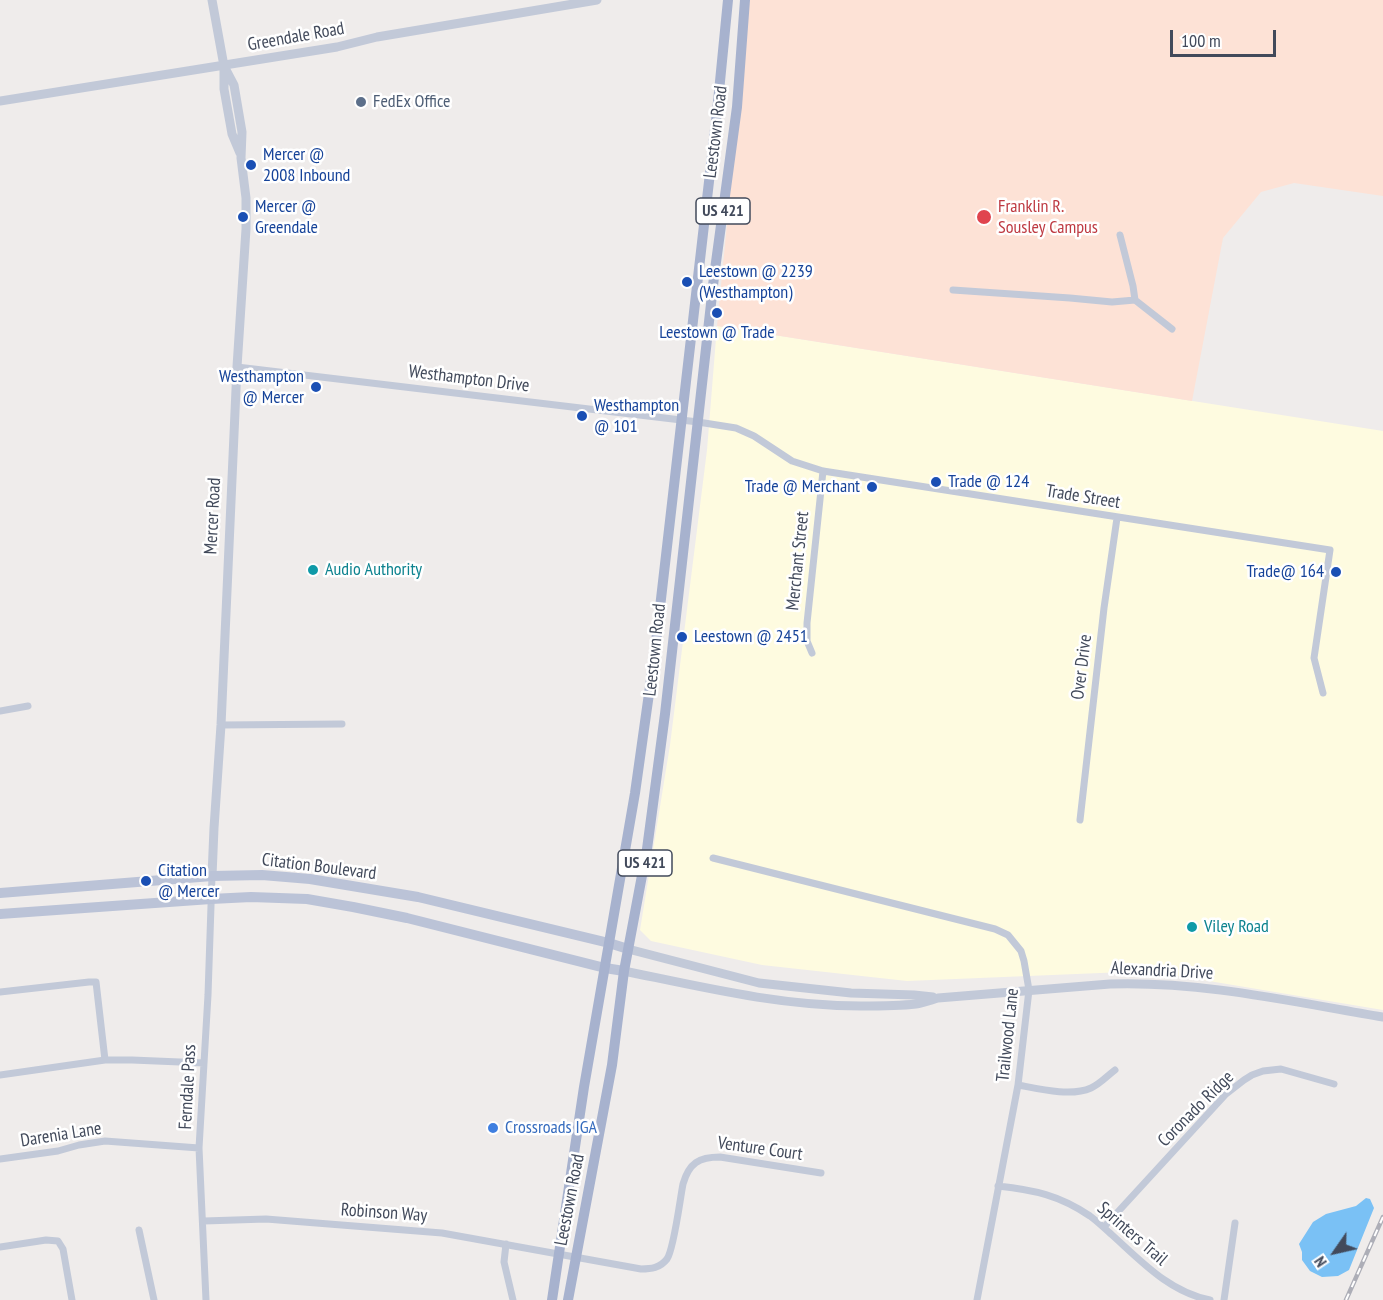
<!DOCTYPE html>
<html>
<head>
<meta charset="utf-8">
<style>
	body { margin:0 }
	#map { position:relative; width:1383px; height:1300px; overflow:hidden; background:#efeceb; font-family:"PT Sans Narrow",sans-serif }
	canvas { display:block }
	.north { position:absolute; left:1305px; top:1222px; width:60px; height:60px; -webkit-text-stroke:4px #fff; paint-order:stroke; rotate:236deg; font-size:16px; font-weight:700; line-height:24px; text-align:center; color:#424a5b }
	.north::after { content:''; display:block; margin:auto; width:21px; height:27px; background:#424a5b; clip-path:polygon(50% 0,100% 100%,50% 72%,0 100%) }
	.scale { position:absolute; left:1170px; top:30px; width:106px; height:27px; box-sizing:border-box; border:3px solid #424a5b; border-top:0; padding-left:8px; font-size:18px; line-height:21px; white-space:nowrap; color:#424a5b; -webkit-text-stroke:4px #fff; paint-order:stroke }
</style>
</head>
<body>
<div id="map">
<canvas width="1383" height="1300"></canvas>
<div class="north">N</div>
<div class="scale">100 m</div>
</div>
<script>
const g = document.querySelector('canvas').getContext('2d');
g.lineJoin = 'round';
function fill(path, color) {
  g.fillStyle = color;
  g.fill(path, 'evenodd');
}
function strokePath(path, color, width, dash) {
  g.strokeStyle = color;
  g.lineWidth = width;
  g.lineCap = dash ? 'butt' : 'round';
  g.setLineDash(dash || []);
  g.stroke(path);
}
function drawText(font, color, halo, rows, align = 'center') {
  g.font = font + ' "PT Sans Narrow",sans-serif';
  g.lineWidth = 5;
  g.setLineDash([]);
  g.textBaseline = 'middle';
  g.strokeStyle = halo;
  g.fillStyle = color;
  for (const [text, x, y, turn = 0] of rows) {
    g.save();
    g.translate(x, y);
    g.rotate((+turn || 0) * Math.PI / 180);
    g.textAlign = isNaN(turn) ? turn : align;
    if (halo) g.strokeText(text, 0, 0);
    g.fillText(text, 0, 0);
    g.restore();
  }
}
const commercial = new Path2D(`
	M717,326l666,105v579l-234,-39 -242,10 -145,-16 -111,-24 -11,-11 30,-185 37,-295z`);
const medical = new Path2D(`
	M749,0h634v196l-89,-13 -33,9 -38,46 -31,163 -475,-75z`);
const water = new Path2D(`
	M1366,1198l4,1 4,9 -25,62 -11,6 -16,1 -12,-6 -8,-11v-8l-3,-8 14,-22 13,-8 30,-8z`);
const minor = new Path2D(`
	M1120,235l13,51 2,14 37,29
	M953,290l117,8 42,4 23,-2
	M237,367l461,55 38,6 18,8 38,25 31,10 507,79 -16,108 9,35
	M812,653l-5,-12v-18l16,-152
	M0,711l28,-5
	M221,725l121,-1
	M1080,820l24,-212 13,-90
	M713,858l282,71 13,6 13,16 3,10 5,29 -11,95 -41,215
	M0,992l89,-10h7l9,78
	M0,1075l105,-15h27l72,3
	M1018,1085c21,4 53,12 73,3 9,-4 16,-12 24,-18
	M0,1159l58,-8 21,-6 26,-4 94,7
	M998,1186c36,4 61,9 92,30 7,5 14,12 21,18 30,27 58,58 99,66
	M204,1221l62,-2 176,14 199,36c10,0 19,-1 26,-10 7,-10 13,-60 16,-75 6,-21 16,-27 37,-27l101,16
	M1104,1227l122,-133 18,-14 8,-5 11,-4 18,-2 53,15
	M139,1230l15,70
	M506,1244l-2,18 9,38
	M0,1247l46,-7 12,1 5,8 9,51
	M206,1300l-7,-152 9,-153 4,-119
	M1224,1300l11,-77`);
const tertiary = new Path2D(`
	M212,0l12,66v23l8,45 8,19
	M0,101l337,-54 40,-10 220,-37
	M212,876l2,-48 7,-103 16,-358 9,-138v-31l-5,-40 1,-26 -8,-47 -10,-19
	M628,949l131,34 92,10 63,2 19,2
	M624,971c78,16 156,35 237,35 18,0 37,0 55,-2 7,-1 15,-4 22,-6l172,-14c92,-3 183,18 273,33`);
const secondary = new Path2D(`
	M0,893l212,-17 50,-1 48,4 108,18 191,46 19,6
	M0,914l211,-15 40,-2 56,2 46,8 54,11 198,50 19,3`);
const primary = new Path2D(`
	M552,1300l32,-213 51,-294 20,-142 62,-539 11,-112
	M568,1300l44,-235 12,-94 23,-122 18,-135 49,-437 23,-170 8,-107`);
const rail = new Path2D(`
	M1346,1300l37,-83`);
const markers = [
	[361,102,6,"#5c6f8a"],
	[251,165,6,"#1a4fb4"],
	[243,217,6,"#1a4fb4"],
	[984,217,8,"#e0444e"],
	[687,282,6,"#1a4fb4"],
	[717,313,6,"#1a4fb4"],
	[316,387,6,"#1a4fb4"],
	[582,416,6,"#1a4fb4"],
	[936,482,6,"#1a4fb4"],
	[872,487,6,"#1a4fb4"],
	[313,570,6,"#0f9aa8"],
	[1336,572,6,"#1a4fb4"],
	[682,637,6,"#1a4fb4"],
	[146,881,6,"#1a4fb4"],
	[1192,927,6,"#0f9aa8"],
	[493,1128,6,"#3f7fe0"]
];
const shields = [
	[723,211,54],
	[645,863,54]
];
const shieldNames = [
	["US 421",723,211],
	["US 421",645,863]
];
const streetNames = [
	["Greendale Road",296,37,-10],
	["Leestown Road",716,132,-83],
	["Westhampton Drive",469,379,7],
	["Trade Street",1083,497,9],
	["Mercer Road",213,516,-87],
	["Merchant Street",798,561,-84],
	["Leestown Road",655,650,-84],
	["Over Drive",1082,667,-83],
	["Citation Boulevard",319,867,7],
	["Alexandria Drive",1162,971,3],
	["Trailwood Lane",1008,1035,-84],
	["Ferndale Pass",188,1087,-87],
	["Coronado Ridge",1196,1109,-45],
	["Darenia Lane",61,1135,-9],
	["Venture Court",760,1149,8],
	["Leestown Road",570,1200,-79],
	["Robinson Way",384,1213,4],
	["Sprinters Trail",1132,1234,41]
];
const serviceNames = [
	["FedEx Office",373,102]
];
const transitNames = [
	["Mercer @",263,155],
	["2008 Inbound",263,176],
	["Mercer @",255,207],
	["Greendale",255,228],
	["Leestown @ 2239",699,272],
	["(Westhampton)",699,293],
	["Leestown @ Trade",717,333,"center"],
	["Westhampton",304,377,"right"],
	["@ Mercer",304,398,"right"],
	["Westhampton",594,406],
	["@ 101",594,427],
	["Trade @ 124",948,482],
	["Trade @ Merchant",860,487,"right"],
	["Trade@ 164",1324,572,"right"],
	["Leestown @ 2451",694,637],
	["Citation",158,871],
	["@ Mercer",158,892]
];
const healthNames = [
	["Franklin R.",998,207],
	["Sousley Campus",998,228]
];
const cultureNames = [
	["Audio Authority",325,570],
	["Viley Road",1204,927]
];
const shopNames = [
	["Crossroads IGA",505,1128]
];
fill(commercial, '#fefbe0');
fill(medical, '#fde2d6');
fill(water, '#7ac1f5');
strokePath(minor, '#c2c9d8', 7);
strokePath(tertiary, '#c2c9d8', 9);
strokePath(secondary, '#bbc3d7', 10);
strokePath(primary, '#a7b2ce', 10);
strokePath(rail, '#adaeb7', 4.5);
strokePath(rail, '#fff', 2, [7]);
for (const [x, y, r, color] of markers) {
  const dot = new Path2D();
  dot.arc(x, y, r, 0, 2 * Math.PI);
  g.fillStyle = color;
  g.fill(dot);
  strokePath(dot, '#fff', 2);
}
for (const [x, y, w] of shields) {
  const box = new Path2D();
  box.roundRect(x - w / 2, y - 13, w, 26, 4.5);
  g.fillStyle = '#fff';
  g.fill(box);
  strokePath(box, '#424a5b', 1.5);
}
drawText('bold 16px', '#424a5b', null, shieldNames);
drawText('18px', '#424a5b', '#fff', streetNames);
drawText('18px', '#4e5e75', '#fff', serviceNames, 'left');
drawText('18px', '#164399', '#fff', transitNames, 'left');
drawText('18px', '#be3a42', '#fff', healthNames, 'left');
drawText('18px', '#0d838f', '#fff', cultureNames, 'left');
drawText('18px', '#366cbe', '#fff', shopNames, 'left');
</script>
</body>
</html>
